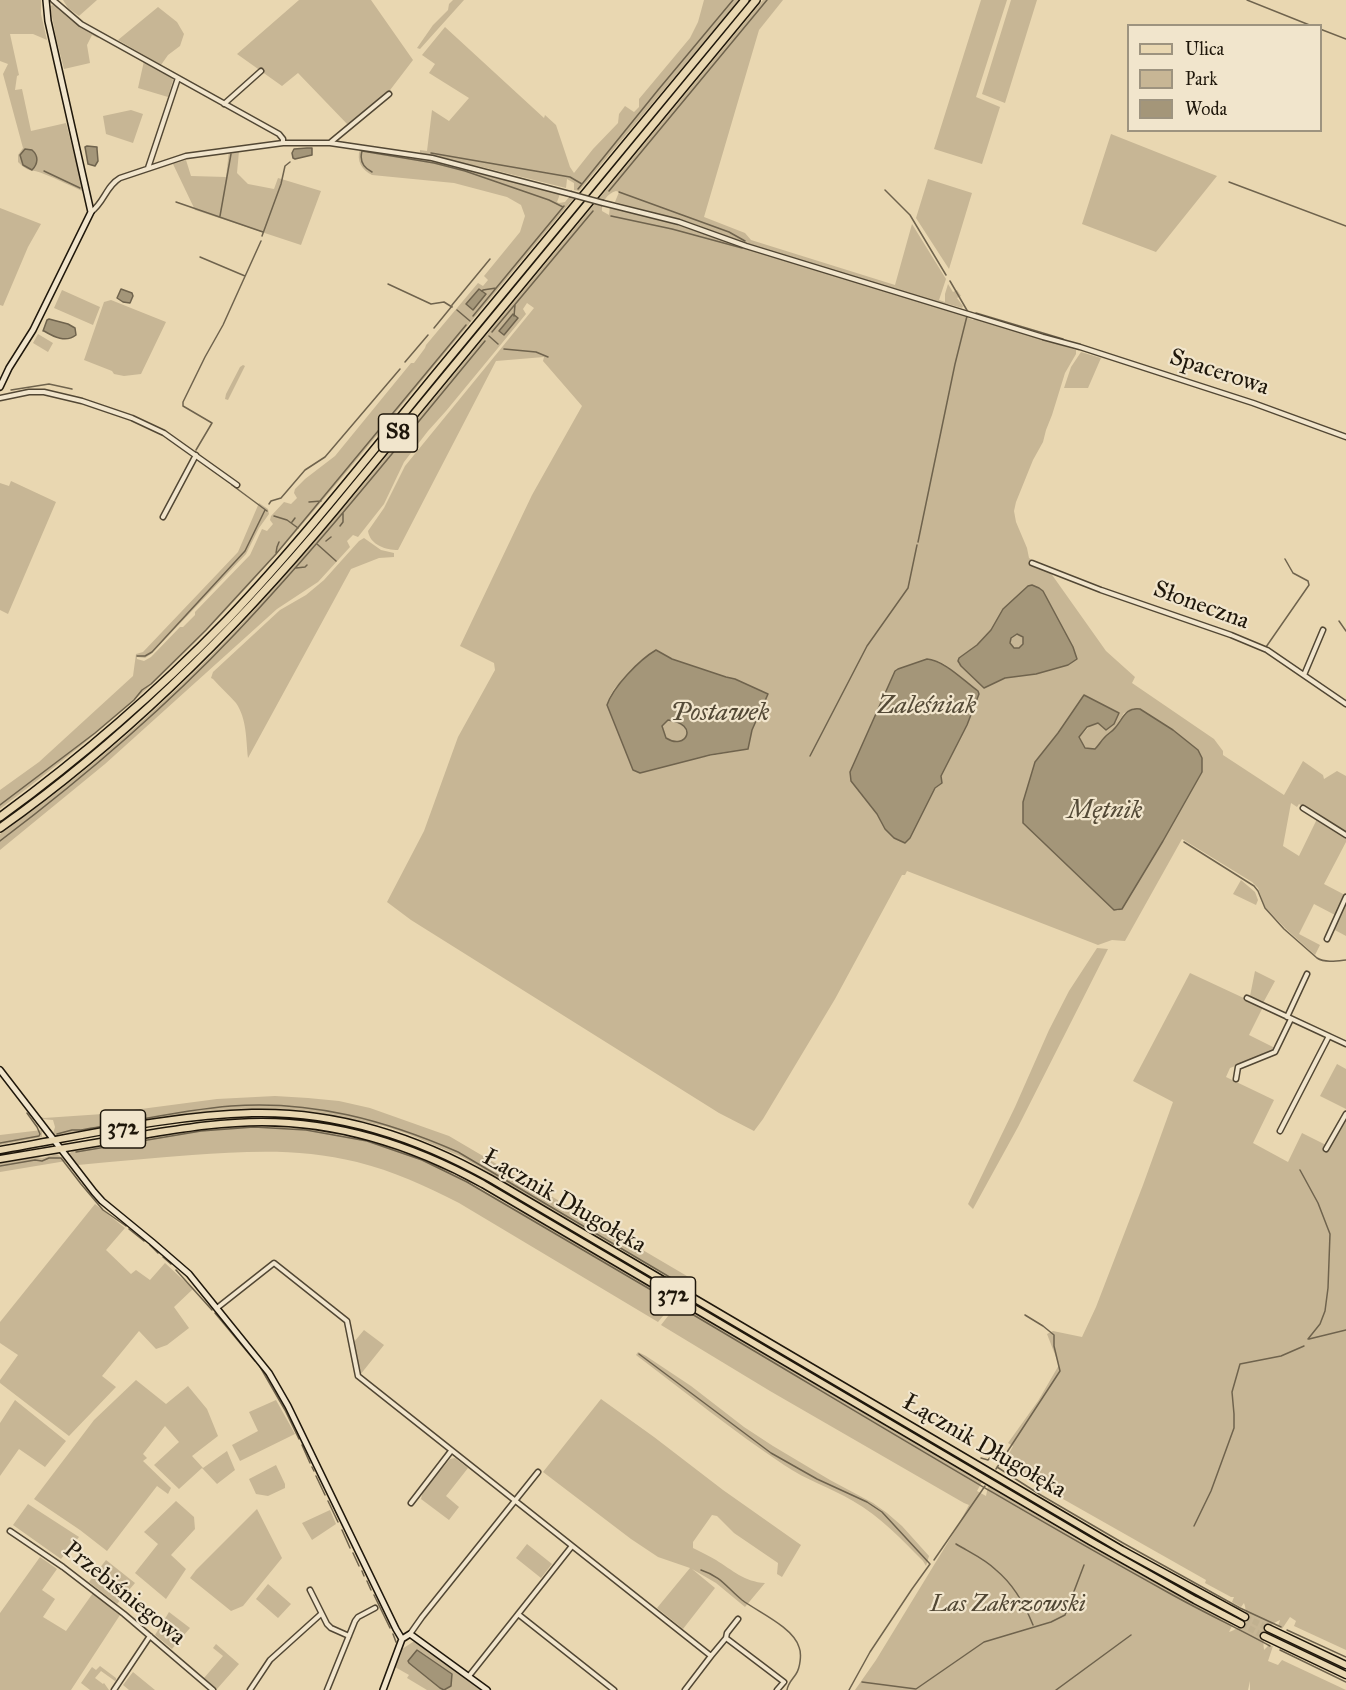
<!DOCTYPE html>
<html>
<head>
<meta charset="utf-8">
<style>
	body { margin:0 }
	#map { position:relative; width:1346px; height:1690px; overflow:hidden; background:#e9d7b1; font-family:"IM FELL Great Primer",serif }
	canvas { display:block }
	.legend { position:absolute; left:1127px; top:24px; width:195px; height:108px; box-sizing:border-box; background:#f1e5cc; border:2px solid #9d937f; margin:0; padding:8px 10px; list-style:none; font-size:18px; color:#1f170b }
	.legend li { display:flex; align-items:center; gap:12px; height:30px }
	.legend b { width:30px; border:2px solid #9d937f }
</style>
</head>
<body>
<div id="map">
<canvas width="1346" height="1690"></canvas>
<ul class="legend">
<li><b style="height:8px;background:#e9d7b1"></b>Ulica</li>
<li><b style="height:16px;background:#c7b695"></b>Park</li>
<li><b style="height:16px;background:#a49679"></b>Woda</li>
</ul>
</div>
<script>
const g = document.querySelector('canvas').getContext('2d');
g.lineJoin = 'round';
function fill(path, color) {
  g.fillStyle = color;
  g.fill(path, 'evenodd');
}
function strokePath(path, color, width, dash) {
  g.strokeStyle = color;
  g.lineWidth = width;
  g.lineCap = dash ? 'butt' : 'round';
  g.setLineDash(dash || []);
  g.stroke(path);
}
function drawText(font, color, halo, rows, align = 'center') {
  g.font = font + ' "IM FELL Great Primer",serif';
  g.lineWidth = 4.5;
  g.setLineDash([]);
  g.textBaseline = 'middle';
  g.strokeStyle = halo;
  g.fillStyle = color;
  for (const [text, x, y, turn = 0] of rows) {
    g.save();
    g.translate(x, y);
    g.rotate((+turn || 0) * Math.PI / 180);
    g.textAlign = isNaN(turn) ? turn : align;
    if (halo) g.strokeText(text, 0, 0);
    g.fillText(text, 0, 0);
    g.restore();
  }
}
const green = new Path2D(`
	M0,0h41v14l6,26 -14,-6h-23l9,41 -2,1 -2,14 7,-1 9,42 35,-8 18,69c-13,-6 -27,-13 -40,-18 -13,-6 -14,0 -26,-12v-7l5,-7 -20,-74 5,-10 -8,-3z
	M63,0h34l-18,16 -11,-8z
	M299,0h72l42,60 -29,38 -35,28 -51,-53 -16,13 -45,-32z
	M453,0h11l-44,49 -3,-1 16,-23 15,-15 1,-6z
	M704,0h35l-160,191 -5,-1v-7l-7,-4 -1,9 -84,-21 -62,-13v-4l7,1 5,-41 17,11 20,-23 -40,-25 6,-9 -13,-9 23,-28 99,91 1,-3 11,10 14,42 4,6 19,-24 25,-26 1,-9 6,-8 9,6 5,-5v-8l51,-61 8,-16z
	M763,0h20l-24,30 -55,187 41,16 6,7 144,45 17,-61 34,55 -7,21 6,2v-8l3,-10 5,8 4,-2 4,6 -4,2 6,8 -1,2 -14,-4v5l20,6v3l5,2 3,-2 100,32v4l-11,19 -13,42 -6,15 -3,12 -10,18 -17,42 -2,9 2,11 11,26 2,10 21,14 56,79 29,26 -3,6 82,56 9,12v4l61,40 19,-34 20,14 1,4 13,-8 9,5v57l-47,-29 -2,3 -6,-4 -8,43 16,10 18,-37 29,18v5l-22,42 21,11 -10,20 -21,-11 -15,30 21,11 -5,10 -29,-26 -21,-22 -7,-19 -6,-6 -70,-43 -57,102 -13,-1 -14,5 -191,-74 -2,4h-3l-67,124 -72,120 -9,12 -35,-18 -308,-193 -24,-18 37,-71 34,-94 37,-67 -1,-7 -34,-17 72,-151 50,-89 -39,-45 1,-4 -48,4 -98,189c-12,0 -28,-5 -30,-19l16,-23 21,-42 129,-158 -7,-5 -4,6 3,5 -80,97 -18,20 -24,31 -20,42 -26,33 -5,-2 -6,6 3,6 -32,35 -41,27 -172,155 -105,86v-16c93,-65 179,-142 256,-226 68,-74 131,-153 195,-230 104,-126 208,-252 312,-378zM616,191l3,1 -4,10 74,20 58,22 -3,3 -70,-23 -64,-18 -1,9 -7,-4c-1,-9 6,-18 14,-20zM1043,591l30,56 -5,18 -32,9 -31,4 -21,10 -23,-22 -3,-3 1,-5 18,-13 14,-15 12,-21zM656,650l16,9 54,18 9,2 32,15 -15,36 -4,19 -115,21 -24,-72 5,-9 35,-34zM928,659c23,1 36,26 49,43l-36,74 1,7 -57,46 -8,-15 -26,-33 44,-110zM1134,708l6,1 33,21 29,28v14l-39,69 -45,70 -4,-1 -91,-87 12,-61 23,-29 61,-20 -5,11 -5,4h-6l-5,-5c-10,1 -12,9 -19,14v3l6,8 10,1 5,-4 4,-7 11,-10 9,-15z
	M981,0h26l-31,97 24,10 -18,57 -48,-15z
	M1011,0h26l-32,103 -23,-9z
	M53,5l19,16 28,14 -2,3 -6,-3 -5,10 3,18 -26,6 -8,-31 -6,-32z
	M158,7l19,15 7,12 -4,12 -12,9 -7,10 -43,-25z
	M144,61l27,16 2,3 -5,17 -30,-9z
	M131,110l12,4 -10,29 -27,-9 -3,-18z
	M1111,134l106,42 -61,76 -74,-28z
	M360,149l62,10 138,35 -3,8 2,1 6,-1 4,-5 5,1c-67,80 -134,161 -200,241 -66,79 -132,159 -206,230 -53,51 -110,96 -168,140v-19l39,-28 94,-86 3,-22 7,-2 95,-100 21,-49 9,6 1,5 -10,14 -13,26 -95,100 -6,4 -8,-1v2l7,2 7,-4 29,-30h3l12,-12v-3l55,-57 12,-26 5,2 6,-7 -3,-4 1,-4 13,-14 7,2 6,-6 -3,-5 1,-4 10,-10 30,-23 76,-93h3l11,-15 1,-3 52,-62 5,3 5,-6 -4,-4 36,-44 5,-16 -4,-11 -14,-8 -53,-14 -82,-8c-10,-5 -16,-14 -12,-26z
	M229,151h10l-2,22 11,11 26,5 4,-11 43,13 -20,54 -106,-35 -22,-46 13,-4 5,16 35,1z
	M928,179l44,14 -23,76 -33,-51z
	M0,208l41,16 -13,23 -25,59 -3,-1z
	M62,290l38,17 -7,18 -39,-17z
	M111,300l55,22 -25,52 -17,2 -10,-2 -2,-3 -28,-11 20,-58z
	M38,334l15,9 -5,9 -15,-9z
	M1081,352l20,6 -13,30h-24l7,-21z
	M243,365l2,1 -17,34 -3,-1 1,-5 14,-27z
	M11,481l45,21 -48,112 -8,-4v-127l9,3z
	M364,538l17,12 13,3v4l-15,1 -28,11 -103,189c-2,-18 -1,-39 -12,-55 -7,-8 -16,-16 -23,-24l-2,-1 2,-6 67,-62 26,-15 18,-15 35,-39z
	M1010 641a7 7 0 1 1 14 0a7 7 0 1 1-14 0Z
	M668,720c33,4 17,31 -2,18l-4,-12z
	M1241,880l14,12 3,8 -2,5 -23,-11z
	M1346,903v33l-13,-7z
	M1097,948l11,1 -90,178 -45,82 -5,-5 47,-97 34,-77 20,-39z
	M1255,971l20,10 -12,22 -13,-7z
	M1190,973l73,34 -14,28 26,13 -1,3 -44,17 -4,9 48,23 -21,43 35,19 14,-29 28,14 16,-28v531l-52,-24 2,-5 -6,-4 -8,12 -1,-1v-2h-3l2,-6c-13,5 -18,16 -16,30l4,-4h5l-5,15 10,4 4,-5 64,30h-96v-9l-2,9h-393l21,-30 80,-131 13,-24 -5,-2 -194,-112 -109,-66 14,-18 6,-2 301,177 -5,9 9,5 2,-10 92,55 156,86 -4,-1 -3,6c13,-4 20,-16 15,-29l-3,4 -9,-5 2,-5h-3l-26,-14 1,-3 -203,-115 10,-19 -5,-3 30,-42 21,-36 -12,-31 6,-3 29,6 14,-30 47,-122 30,-83 -40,-21z
	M1337,1064l9,5v40l-26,-13z
	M275,1096l33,2 31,3 31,7 79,28 243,143 -4,6 -3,2 -223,-130 -54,-23 -24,-8 -60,-12 -31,-4 -36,-1 -65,5 -137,21 -2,-1 2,-7 -2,-7 -11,-1 -3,-3 5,2 59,-4 114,-15z
	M245,1126c45,0 88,3 131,16 53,15 99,44 147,71 50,29 100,58 150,87v4l-15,18 -199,-119c-33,-17 -66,-32 -102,-41 -55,-14 -109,-11 -165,-7 -38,3 -76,6 -114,10l-8,-8v-4l4,-3 105,-17z
	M42,1130v7l-42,8v-10z
	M57,1154l9,7 -66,11v-9l38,-6 4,1z
	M95,1204l30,24 -19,22 25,24 5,-4 14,10 15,-17 28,26 -19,18 15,21 -22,17 -11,4 -17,-18 -37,45 14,11 -47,49 -69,-53v-3l18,-25 -18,-12v-21z
	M364,1330l20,15 -24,30 -6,-33z
	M638,1352l8,4 45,30 53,41 29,19 57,34 43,23 14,10 15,13 27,30 -3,10 -3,-5c-22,-22 -42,-44 -70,-60 -22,-13 -47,-21 -69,-36 -51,-34 -99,-73 -148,-110z
	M136,1380l30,24 22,-18 19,23 11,27 -26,20 11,12 24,-17 8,19 -18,14 -15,-16 -23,21 -25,-24 25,-23 -14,-16 -22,28 4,4 -4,3 28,27 -3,6 -11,-8 -50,65 -27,-21 -46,-31 60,-79z
	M601,1399l53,38 69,53 78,55 -19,32 -5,-3 1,-11 -44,-30 -17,-17 -5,-1 -19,27v6c8,4 16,8 23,12 16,10 29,22 49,23l-20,24 -29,-24 -24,-14 23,19 -32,41 -26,-21 33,-40 -32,-11 -27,-18 -88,-67z
	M15,1400l51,41 -21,26 -26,-18 -19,27v-53z
	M276,1400l19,34 -55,27 -8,-16 26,-14 -9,-19z
	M455,1458l13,10 -22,28 13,11 -10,13 -28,-21 2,-8 27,-32z
	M276,1465l9,19v4l-17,8 -12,-2 -7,-15z
	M176,1501l18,16 1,12 -24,26 15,14 -20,30 -31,-26 23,-29 -14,-12z
	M28,1504l51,33 -18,22 -48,-34z
	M257,1509l25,49 -39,48 -12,5 -41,-33 6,-8z
	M330,1510l6,14 -24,16 -10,-17z
	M527,1544l25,20 -11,14 -25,-20z
	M40,1557l17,12 -15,21 13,9 -12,18 23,14 27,-38 27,22 -49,75h-71v-77z
	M106,1560l29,23 -18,21 -28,-22z
	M268,1584l23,20 -13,14 -22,-19z
	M169,1612l21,16 -18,21 -17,-14z
	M416,1640l67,50h-56l-20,-12 2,-3 -14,-8 7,-18z
	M216,1644l23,20 -22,25 -13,-11 19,-22 -10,-8z
	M100,1666l16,12v2l-1,1 -14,-10 -6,7 8,6 1,-1 5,7h-19l-9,-7 11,-16 4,3z
	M133,1672l22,18h-26l-6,-5z`);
const water = new Path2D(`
	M87,146l10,1v2l1,12 -3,5 -7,-2 -3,-17z
	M307,148h5v7l-17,4 -2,-1 -1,-5 2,-4z
	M25,149l7,1c7,6 6,14 0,20l-9,-5 -3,-10z
	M121,289l11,4 1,3 -3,7 -7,-1 -6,-4z
	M479,289l7,5 -13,16 -7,-6z
	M513,314l5,4 -14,17 -5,-4z
	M49,319l19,5 7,4 1,7c-10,8 -22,2 -32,-4h-1l4,-11z
	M1032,585l7,3 4,3 30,56 4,12 -9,6 -32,9 -31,4 -21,10 -23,-22 -3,-5 1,-3 18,-13 14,-15 12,-21 25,-23zM1017,634l6,3v7l-4,4h-5l-4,-5 1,-5z
	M656,650l16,9 54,18 9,2 33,15 -16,36 -4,19 -38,6 -70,18 -7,-3 -26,-65c6,-18 32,-45 49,-55zM668,720c32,4 18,31 -2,18l-4,-12z
	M927,659c17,1 37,22 51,32l1,3 -12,31 -26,51 1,7 -7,5 -25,50 -5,5 -11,-5 -9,-9 -8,-15 -26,-33 -1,-9 45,-101 3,-2z
	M1084,695l35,18 -5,11 -8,6 -8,-7 -11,4 -8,10 6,11 10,1c4,-4 6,-8 9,-11 3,-4 8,-6 11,-10 8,-9 10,-21 25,-19l33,21 25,20 4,8v14l-39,69 -41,68 -8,1 -91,-87v-21l12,-40 23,-29z
	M417,1650l35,24 -1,12 -7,4 -4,-2 -31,-25 -1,-2z`);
const stream = new Path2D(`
	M1247,0l65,26
	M1320,29l26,10
	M431,153l139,24 12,7
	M44,171l36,17
	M372,172c-8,-4 -13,-10 -10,-21l72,12 31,8 84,29 14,7
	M1229,182l117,44
	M578,189l80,-99 75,-90
	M885,190l25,25 36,60
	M609,191l158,-191
	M619,192l110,40 16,9
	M176,202l87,30
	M220,216l11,-62
	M611,216l61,13 70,19
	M262,236l19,-52 4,-18 5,-4
	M200,257l45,19
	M950,281l18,31
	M388,284l43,20 13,-2 8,5
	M482,291l1,-1 13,-2
	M452,305l38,-46
	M457,310l13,11
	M976,313l87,26
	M473,316l91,-110
	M514,316l1,-11
	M434,328l18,-22
	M492,332l101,-121
	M489,336l9,8
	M504,349l32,3 12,5
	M405,362l23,-27
	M11,390l38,-6 23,5
	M196,450l16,-27 -29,-17v-4l22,-45 18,-32 38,-84
	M232,485l35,26
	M309,502l12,-1
	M269,504l2,-3 10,-3 24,-28 20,-13 75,-88
	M274,516l13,4 11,8
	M292,522l3,-4
	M340,526l3,-4v-9
	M326,541l5,-4
	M918,542l37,-178 12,-48
	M317,544l19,17
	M276,553l1,-6 2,-5
	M296,568l9,-1 2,-2
	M1339,621l7,10
	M1266,647l43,-62 -1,-4 -15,-8 -8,-14
	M137,656h8l7,-4 93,-101 20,-41
	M810,756l57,-110 41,-58 9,-43
	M0,805l95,-72 39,-33 8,-10 9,-6 55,-54 70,-76 190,-229
	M0,841c83,-63 163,-131 235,-207 88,-93 168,-194 250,-293
	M1184,842l70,44 4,5 7,17 19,21 33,29c8,5 20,3 29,2
	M57,1134l15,-4h9c50,-8 100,-20 150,-24 80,-6 154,14 227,46l225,133
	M0,1143l39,-7 1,-2 -3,-7 -10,-14
	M76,1152l125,-21 53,-4 52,3 61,11 55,19 45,22 203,119
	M0,1166l35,-6 7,1 7,-3h12l20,26 22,26 23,16
	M1300,1170l18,33 12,31 -2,54 -3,23 -5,13 -12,15
	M129,1229l15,12
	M150,1245l8,8
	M163,1257l8,7
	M176,1270l36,40
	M680,1307c163,96 324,195 489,286 34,19 68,35 101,53
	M215,1313l40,48
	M1309,1339l37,-9
	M639,1354l132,99 46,26 50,23 15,10 48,52 -18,25 -42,63 -21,38
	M259,1365l26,45 14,29
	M302,1445l8,18
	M981,1458l7,2 5,-6
	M312,1467l2,4
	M997,1467l42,27 84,49 117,65 41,19
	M996,1469l64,-98 -6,-25v-11l-11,-9 -18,-11
	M316,1476l9,19
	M328,1501l10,21
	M1194,1526l17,-35 23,-63v-14l-2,-22 8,-28 41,-8 23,-10
	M342,1530l8,18
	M956,1544c13,8 29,15 40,26 17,14 29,35 37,55
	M353,1553l6,13
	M934,1560l51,-74
	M701,1570c21,7 25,17 41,30 16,12 51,27 57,47 3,7 1,21 -3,27 -4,6 -8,9 -9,16
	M362,1571l2,5
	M367,1581l4,9
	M374,1595l16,33
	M1287,1630l59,27
	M393,1634l3,8
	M1280,1650l66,32
	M862,1682l54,7 68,-47 67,-20 14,-7 19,-50
	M1056,1690l75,-55`);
const primaryTunnel = new Path2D(`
	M1245,1617l23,11
	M1241,1624l23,12`);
const street = new Path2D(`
	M53,0l28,24 198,110 4,5v4
	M224,104l37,-33
	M331,142l58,-48
	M148,168l30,-90
	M603,203l76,19 67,24 297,91 37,10 173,56 93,34
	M91,212c13,-9 15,-26 29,-34l66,-22 97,-13h47l102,15 138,36
	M0,398l29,-6h15l38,9 50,17 32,15 73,52
	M163,517l33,-62
	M1032,563l69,27 130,45 36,15 79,54
	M1304,675l19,-45
	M1303,808l43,27
	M1327,939l19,-42
	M1247,998l99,46
	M1287,1017l20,-43
	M1236,1079l2,-12 37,-15 16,-33
	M1280,1131l49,-95
	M1326,1149l20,-35
	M217,1308l57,-45 73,58 11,55 353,280 15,-18 58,44 -7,8
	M411,1503l40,-52
	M10,1531l53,36 61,47 89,76
	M310,1590l17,34 4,4 18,8
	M518,1614l96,76
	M410,1634l12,-17 116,-145
	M726,1638l1,-5 11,-14
	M469,1676l103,-130
	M114,1690l36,-54
	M250,1690l20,-30 51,-46
	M327,1690l28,-69 3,-4 17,-9
	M685,1690l26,-34`);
const secondary = new Path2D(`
	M0,387l9,-19 24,-38 58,-118 -43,-191 -2,-21
	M0,1070l94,122 8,9 50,41 37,32 80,99 19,33 108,223 6,10
	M402,1639l8,-5 77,56
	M383,1690l19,-51`);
const primary = new Path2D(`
	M0,1150c82,-14 169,-35 252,-37 86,-2 165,24 239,66l631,371 123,67
	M0,1159c50,-8 99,-17 148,-25 38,-6 75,-12 114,-12 79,0 152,24 221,62l607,357 105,59 46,24
	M1268,1628l78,37
	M1264,1636l82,39`);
const highway = new Path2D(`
	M0,817c81,-59 157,-125 227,-197 75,-79 143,-166 213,-251 102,-123 204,-246 305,-369
	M0,828c127,-90 236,-199 335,-318l421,-510`);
const streetBridge = new Path2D(`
	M570,194l33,9`);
const shields = [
	[398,433,39],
	[123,1129,45],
	[673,1296,45]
];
const shieldNames = [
	["S8",398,433],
	["372",123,1129],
	["372",673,1296]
];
const streetNames = [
	["Spacerowa",1219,373,18],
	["Słoneczna",1201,606,20],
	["Łącznik Długołęka",564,1202,30],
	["Łącznik Długołęka",984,1447,30],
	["Przebiśniegowa",124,1594,39]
];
const parkNames = [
	["Las Zakrzowski",1008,1605]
];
const waterNames = [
	["Zaleśniak",927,707],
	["Postawek",720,714],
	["Mętnik",1105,812]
];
fill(green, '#c7b695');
fill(water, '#a49679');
strokePath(water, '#6f634d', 1.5);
strokePath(stream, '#6f634d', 1.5);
strokePath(primaryTunnel, '#c1b190', 6, [6, 3]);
strokePath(street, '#524734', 7);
strokePath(secondary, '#1f170b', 8);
strokePath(primary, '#1f170b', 9);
strokePath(highway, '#1f170b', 10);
strokePath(street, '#f1e5cc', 4);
strokePath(secondary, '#f1e5cc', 5);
strokePath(primary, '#e9d7b1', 6);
strokePath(highway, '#e9d7b1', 7);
strokePath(streetBridge, '#524734', 7, []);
strokePath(streetBridge, '#f1e5cc', 4);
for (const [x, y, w] of shields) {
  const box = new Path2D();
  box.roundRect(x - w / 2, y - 19, w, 38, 4.5);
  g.fillStyle = '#f1e5cc';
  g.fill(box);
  strokePath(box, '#1f170b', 1.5);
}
drawText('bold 22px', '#1f170b', null, shieldNames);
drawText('24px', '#1f170b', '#f1e5cc', streetNames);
drawText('italic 24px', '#514734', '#f1e5cc', parkNames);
drawText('italic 26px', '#544a37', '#f1e5cc', waterNames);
</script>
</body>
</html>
